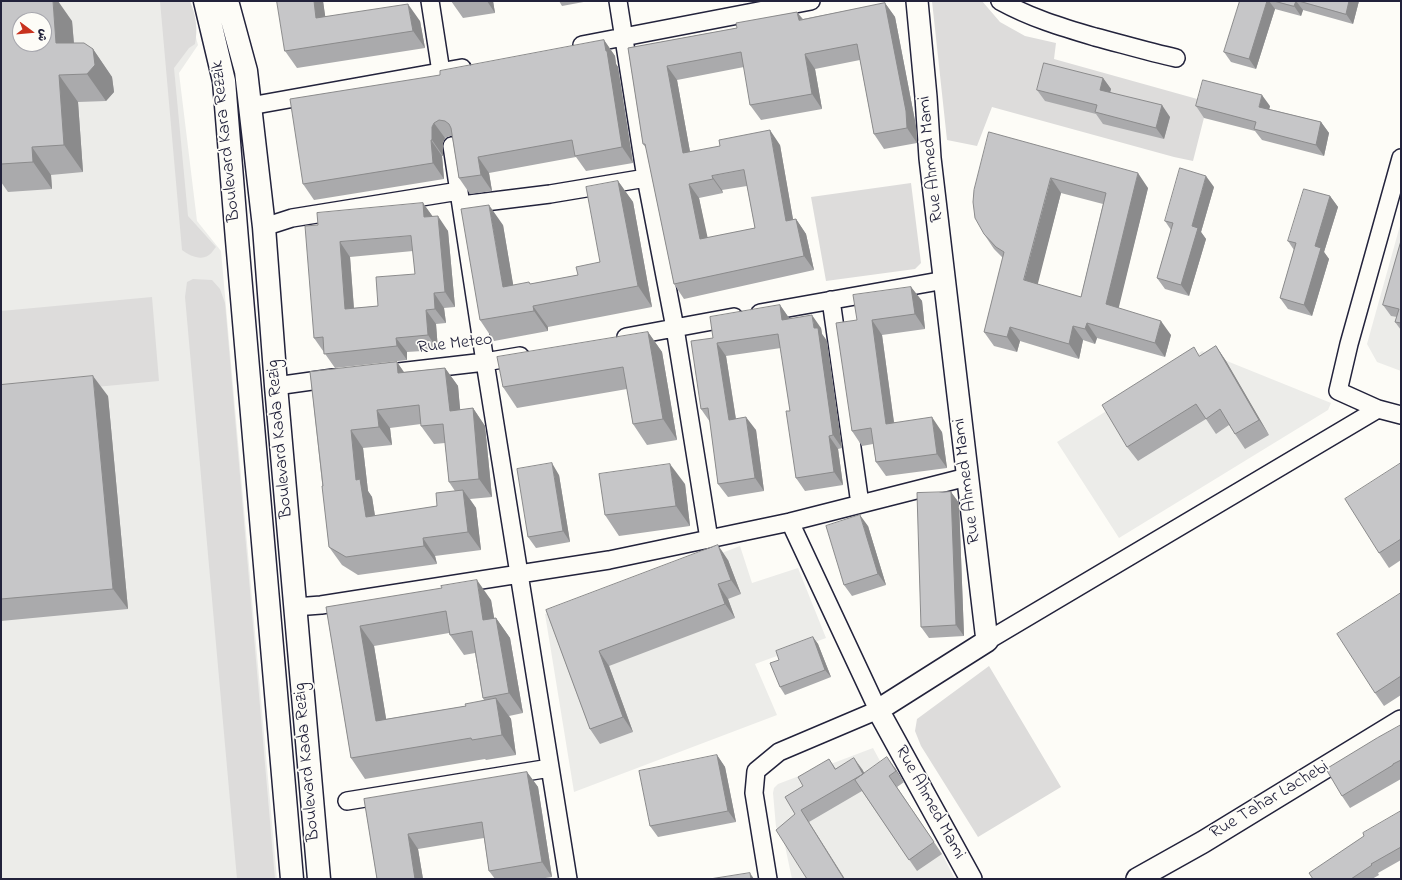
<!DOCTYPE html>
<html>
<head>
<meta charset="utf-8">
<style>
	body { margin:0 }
	#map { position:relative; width:1402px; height:880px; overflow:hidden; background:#fdfcf7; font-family:"Indie Flower","Playpen Sans Arabic",sans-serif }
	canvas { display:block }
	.frame { position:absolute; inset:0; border:2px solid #22223b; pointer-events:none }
	.north { position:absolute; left:12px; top:12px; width:40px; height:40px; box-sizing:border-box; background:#fdfcf7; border:1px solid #a5a5ac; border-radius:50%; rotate:106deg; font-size:11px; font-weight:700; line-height:16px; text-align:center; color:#22223b }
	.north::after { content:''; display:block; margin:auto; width:14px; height:18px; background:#c8321e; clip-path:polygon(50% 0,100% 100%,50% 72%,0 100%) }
</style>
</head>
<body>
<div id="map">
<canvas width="1402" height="880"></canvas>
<div class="frame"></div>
<div class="north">ش</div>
</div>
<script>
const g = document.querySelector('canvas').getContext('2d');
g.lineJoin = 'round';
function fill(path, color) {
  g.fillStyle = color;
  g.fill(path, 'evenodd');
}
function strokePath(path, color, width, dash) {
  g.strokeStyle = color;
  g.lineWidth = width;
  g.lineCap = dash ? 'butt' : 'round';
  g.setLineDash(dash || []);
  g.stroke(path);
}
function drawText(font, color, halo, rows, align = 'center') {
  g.font = font + ' "Indie Flower",sans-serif';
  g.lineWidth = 3.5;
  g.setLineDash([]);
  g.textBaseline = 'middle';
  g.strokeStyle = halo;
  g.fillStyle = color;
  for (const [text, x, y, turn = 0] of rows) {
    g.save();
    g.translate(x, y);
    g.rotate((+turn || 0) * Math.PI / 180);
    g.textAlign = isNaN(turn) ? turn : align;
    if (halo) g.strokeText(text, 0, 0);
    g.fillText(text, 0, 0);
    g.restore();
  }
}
const built = new Path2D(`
	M1,1h185l12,44 -19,28 18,148 24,30 56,628h-276zM20,20h24v24h-24z
	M1401,222v149l-24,-9 -10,-18z
	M1202,351l129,52 -3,7 -209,128 -62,-96z
	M740,546l12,37 46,-15 28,70 -71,26 22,51 -203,77 -29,-178 156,-53z
	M873,748l14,26 8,-6 9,14 -7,5 45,67 13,25h-163l-8,-38 -8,-14 -3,-34 1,-5 4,-4z`);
const green = new Path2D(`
	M160,1h30c6,15 8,27 5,43l-6,4 -15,20 14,148 28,31c-2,2 -4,6 -7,8 -8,6 -19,1 -27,-5z
	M932,1h50l18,21 25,14 31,7 -2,16 154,43 -15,59 -19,-4 -182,-50 -15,39 -30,-6z
	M911,183l10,80 -6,6 -89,12 -15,-84z
	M193,279l19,1 8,9 5,14 50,576h-38l-52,-582 2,-15z
	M152,297l7,84 -158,15v-85z
	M989,666l72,121 -83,50 -57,-91 -6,-15 2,-12z`);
const minor = new Path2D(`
	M430,1l11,71
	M618,1l28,177 29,150 34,211
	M1000,1c31,17 61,26 95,36 27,7 54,15 81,21
	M582,45l229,-44
	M250,106l212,-38
	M452,146l33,216 83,517
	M1401,158l-52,186 -11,47 40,18 23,6
	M461,205l89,-11 96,-16
	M264,227l28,-9 167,-27
	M831,300l29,204
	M760,313l185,-33
	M626,337l108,-20
	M381,374l104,-12 35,-6
	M276,386l57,-8
	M295,607l26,-2 288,-45 181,-38 177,-45
	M987,641l391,-232
	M347,801l203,-33
	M768,879l-14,-86 2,-22 23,-19 99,-42 -88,-188`);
const tertiary = new Path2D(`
	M917,1l9,96 4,61 57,483 -109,69 93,169
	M1137,879l66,-37 198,-121`);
const secondary = new Path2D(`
	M205,1l19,80 13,159 55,639
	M227,1l19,70 18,156 12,159 43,493`);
const wall = new Path2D(`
	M1,1l71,20 2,22 19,6 19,28 2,15 -8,9 -28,1 5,70 -32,3 1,14 -44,3 -7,-10z
	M277,1h46l2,15 95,5 5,27 -128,20 -12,-17z
	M451,1h42l2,12 -32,5z
	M559,1h30l-27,5z
	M676,1h12l-8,1z
	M1240,1h119l-6,23 -50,-14 -2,6 -26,-7 -19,60 -25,-7 -7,-10z
	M885,3l10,14 21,109 1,17 -33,6 -10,-15 -14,-74 -45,9 7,40 -61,11 -11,-15 -6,-38 -67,13 13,72 90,-7 13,75 3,-1 10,15 8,36 -130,29 -10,-15 -28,-136 -3,-4 -15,-96 109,-20 60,-16 6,7zM747,186l8,42 -48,10 -8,-40 24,-5 -1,-3z
	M604,40l11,16 1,8 2,3 15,96 -47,8 -10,-14 -87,16 3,18 -22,3 -11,-16 -7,-42h-2l-5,2 -2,5v13h-1l2,23 -130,21 -11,-16 137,-109z
	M1103,78l8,11 -1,3 60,25 -6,22 -61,-15 -7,-10 -51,-13 -8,-11z
	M1196,106h74l-1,3 52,13 8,11 -5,23 -62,-16 -7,-9 -51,-13z
	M989,132l159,56 -30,120 53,27 -6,22 -68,-19 -2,6 -12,-4 -4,19 -59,-18 -3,11 -23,-6 -10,-14 19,-74 -9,-9 -10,-15zM1061,193l42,11 -22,93 -44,-13z
	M618,181l15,21 19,105 -104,20v4l-54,10 -14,-21 23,-95 10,60 17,-1 48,-9 22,-13z
	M1214,187l-13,45 5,7 -17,57 -24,-7 -8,-11 14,-48 -6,-9z
	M1330,196l8,11 -14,45 5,7 -17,57 -24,-7 -8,-11 14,-48 -6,-9z
	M423,203l10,14 15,14 7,76 -11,1 2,15 -10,1 2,26 -31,2v8l-72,8 -21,-30 4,-113zM413,251l2,23 -37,32 -24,2 -4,-51z
	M1401,241v89l-6,-8 2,-5 -6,-1 -8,-11z
	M911,287l11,14 3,28 -43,6 12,87 48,10 5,36 -61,8 -10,-14 -3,-18 -11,2 -10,-15 5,-111z
	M780,305l9,13 32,10 1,6 5,7 15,107 -4,1 5,36 -38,6 -9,-13 -6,-67 -9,-63 -55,8 10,63 20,11 8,61 -36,6 -10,-13 -8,-62 -9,-13 12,-71z
	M648,332l14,20 15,88 -30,5 -14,-21 -6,-35 -110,19 -14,-21z
	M1216,346l10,15 43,74 -24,14 -16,-24 -13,9 -10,-15 -68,42 -11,-14 73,-91z
	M397,362l7,10 41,-4 13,18 2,24 13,-2 12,18 7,71 -22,2 6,9 5,42 -46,6 2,8 -79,11 -16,-10 -13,-18 -19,-175zM421,424v2l13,18 11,-1 4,39 6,9 -18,15 -62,10 -3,-19 -4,-6 -5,-43 29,-3 -2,-17z
	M1,385l107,11 20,213 -127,12z
	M1401,463v97l-12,8 -10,-15z
	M559,475l11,67 -34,6 -8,-11z
	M685,484l5,42 -71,10 -14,-21z
	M951,492l8,11 5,133 -35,2 -8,-11z
	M868,526l18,59 -34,11 -8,-11z
	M728,560l13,34 -13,5 7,19 -126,48 24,66 -33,12 -10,-15 -44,-119z
	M1401,593v102l-17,11 -9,-13z
	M491,600l3,18h2l14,20 13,75 -14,3 2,3 5,36 -30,5 -1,-1 -120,20 -14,-21 -25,-151zM449,633l1,2 14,20 11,-2 8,45 1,2 -18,6 -80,13 -12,-73z
	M813,637l5,7 13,33 -46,18 -5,-8 -1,-27z
	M1401,725v54l-51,29 -8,-12z
	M717,755l8,12 11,55 -78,15 -8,-11z
	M829,759l7,10h26l2,4 31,-5 9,14 -7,5 45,67 -25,17 -55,-80 -53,31 -14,-8 8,-28z
	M527,772l11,15 14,90 -13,2h-44l-6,-8 -5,-33 -66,11 5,30h-46l-13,-80z
	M1401,811v49l-23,13 1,2 -7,4h-59z`);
const shadedWall = new Path2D(`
	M53,1h5l14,20 4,49 -20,-27z
	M314,1h9l5,34 -12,-17z
	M487,1h6l2,12z
	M1267,1h2l6,8 -19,60 -7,-10z
	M1296,1l7,9 -2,6 -7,-10z
	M1349,1h10l-6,23 -7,-10z
	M885,3l10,14 21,109 1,17 -10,-15z
	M408,4l12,17 5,27 -12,-17z
	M797,12l10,14 -8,-6z
	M604,40l11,16 1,8 2,3 15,96 -11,-16z
	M93,49l19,28 2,15 -8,9 -19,-27z
	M805,54l10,15 7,40 -10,-15z
	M667,66l10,14 16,88 -10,-15z
	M59,75l19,27 5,70 -19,-27z
	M1103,78l8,11 -3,12 -8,-11z
	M1262,95l8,11 -3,12 -8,-11z
	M1162,105l8,12 -6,22 -8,-11z
	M1321,122l8,11 -5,23 -8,-11z
	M434,123l11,15 -2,5v13l-11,-16v-13z
	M770,130l10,15 16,91 -10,-15z
	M431,140l11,16 2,23 -11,-16z
	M32,147l19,28 1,14 -19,-27z
	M478,157l11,16 3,18 -11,-16z
	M1138,173l10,15 -32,131 -10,-15z
	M712,176l10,14 1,3 -10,-14z
	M1206,176l8,11 -13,45 5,7 -17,57 -8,-11 11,-59z
	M1051,178l10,15 -26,102 -11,-15z
	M618,181l15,21 19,105 -14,-21z
	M689,184l10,14 12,55 -11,-14z
	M1330,196l8,11 -14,45 5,7 -17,57 -8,-11 11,-59z
	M423,203l10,14h-9z
	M489,205l14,20 14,82 -14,-20z
	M438,216l10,15 7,76 -10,-15z
	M796,219l10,15 8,36 -10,-14z
	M340,242l10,15 5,67 -10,-15z
	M911,287l11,14 3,28 -10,-15z
	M434,293l10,15 2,15 -11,-14z
	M780,305l9,13 3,15 -10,-13z
	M533,306l15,21v4l-14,-20z
	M426,310l10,14 2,26 -10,-15z
	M812,315l9,13 1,6 5,7 15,107 -9,-13z
	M872,320l10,15 14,103 -10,-14z
	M1161,321l10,14 -6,22 -10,-14z
	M1087,323l10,15 -2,6 -10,-15z
	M1073,326l10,14 -4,19 -10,-15z
	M1010,327l10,14 -3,11 -10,-15z
	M648,332l14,20 15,88 -14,-21z
	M396,338l11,14v8l-10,-14z
	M717,343l9,13 12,77 -9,-13z
	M1216,346l10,15 43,74 -10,-15z
	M397,362l12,18 -11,-7z
	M445,368l13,18 4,43 -12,-18z
	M93,376l15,20 20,213 -15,-20z
	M473,408l12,18 7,71 -13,-18z
	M377,410l13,18 2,17 -13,-18z
	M746,417l10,13 8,61 -9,-13z
	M932,417l10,15 5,36 -10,-14z
	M351,430l12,18 5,43 4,6 6,38 -12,-18 -10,-37z
	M829,436l9,13 5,36 -9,-13z
	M552,463l7,12 11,67 -7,-11z
	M670,464l15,20 5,42 -14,-20z
	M463,490l13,18 5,42 -13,-18z
	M951,492l8,11 5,133 -8,-11z
	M860,515l8,11 18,59 -8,-11z
	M423,538l12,18 2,8 -13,-18z
	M718,545l10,15 13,34 -10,-14z
	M477,580l14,20 7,40 -15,-20z
	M718,584l10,15 7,19 -10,-14z
	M496,618l14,20 13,75 -14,-20z
	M360,626l14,20 16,96 -14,-21z
	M813,637l5,7 13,33 -6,-7z
	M599,651l10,15 24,66 -10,-15z
	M496,698l15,21 5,36 -14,-20z
	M717,755l8,12 11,55 -8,-11z
	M887,757l8,11 9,14 -8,-11z
	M854,758l8,11 9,16 -8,-11z
	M527,772l11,15 14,90 -10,-15z
	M801,810l8,12 36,57h-1z
	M408,834l10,15 5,30h-8z
	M750,873l4,6h-3z`);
const building = new Path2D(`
	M1,1h52l3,42h28l9,6 2,16 -8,9 -28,1 5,70 -32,2 1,15 -32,2zM20,20h24v24h-24z
	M277,1h37l2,17 92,-14 5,27 -128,20z
	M1240,1h27l-18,58 -25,-7z
	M1274,1h22l-2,5z
	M1299,1h50l-3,13z
	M885,3l21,108 1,17 -33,6 -17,-90 -52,10 7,40 -62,11 -9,-53 -74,14 16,87 37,-7 -1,-6 51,-10 16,91 10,-2 8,37 -130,28 -29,-140h-2l-15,-96 109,-20 -1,-5 61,-11 2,8zM744,170l11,58 -55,11 -11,-55 24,-5 -1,-3z
	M604,40l2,11h1l15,96 -47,9 -3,-16 -94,17 3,18 -22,3 -8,-50 -2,-4 -4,-3 -6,-1 -5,3 -2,4v13h-1l2,23 -130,21 -13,-85 150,-24v-4z
	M1044,63l59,15 -3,12 62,15 -6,23 -61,-16 2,-7 -60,-15z
	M1203,80l59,15 -3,12 62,15 -5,23 -62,-16 2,-7 -60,-16z
	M989,132l149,41 -32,131 55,17 -6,22 -68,-20 -2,6 -12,-3 -4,18 -59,-17 -3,10 -23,-5 20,-80 -8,-5 -12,-13 -9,-16 -2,-16 1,-12zM1051,178l55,15 -25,104 -57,-17z
	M1180,168l26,8 -14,50 6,2 -17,57 -24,-7 16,-55 -8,-2z
	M618,181l20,105 -105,20 1,5 -54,9 -19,-111 28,-4 14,82 26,-5 1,2 48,-9 -2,-8 24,-5 -14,-75z
	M1304,189l26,7 -15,50 6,2 -17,57 -24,-7 16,-55 -8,-2z
	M423,203l1,14 14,-1 7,76 -11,1 1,16 -9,1 2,25 -32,3 1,8 -73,8 -1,-17 -9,1 -9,-112 13,-1 -1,-12zM411,236l4,38 -39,3 2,29 -33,3 -5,-67z
	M1401,241v82l-6,-1 4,-13 -16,-4z
	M911,287l4,27 -43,6 14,104 46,-7 5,37 -61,8 -5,-34 -19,3 -16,-108 21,-3 -4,-25z
	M780,305l2,15 30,-5 2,13h4l15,107 -4,1 5,36 -38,6 -10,-67h4l-12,-77 -61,9 12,77 17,-3 9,61 -37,6 -10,-76 -7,1 -10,-68 22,-3 -3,-21z
	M648,332l15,87 -30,5 -10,-57 -120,20 -6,-30z
	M1216,346l43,74 -24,14 -15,-25 -14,10 -10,-15 -69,43 -25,-42 92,-58 5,9z
	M397,362l1,11 47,-5 5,43 23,-3 6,71 -30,3 -6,-58 -22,2 -2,-21 -42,5 2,17 -28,3 5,50 4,-1 6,38 71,-11 -1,-13 27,-3 5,42 -45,6 1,8 -78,11 -17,-10 -7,-61h1l-13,-114z
	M93,376l20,213 -112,10v-214z
	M552,463l11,68 -35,6 -11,-68z
	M1401,463v76l-22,14 -34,-54z
	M670,464l6,42 -71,9 -6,-41z
	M951,492l5,133 -35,2 -4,-134z
	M860,515l18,59 -34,11 -18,-59z
	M718,545l13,35 -13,4 7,20 -126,47 24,66 -33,12 -44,-119z
	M477,580l6,40 13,-2 13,75 -26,5 -11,-67 -22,4 -4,-24 -86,15 16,95 90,-15 -1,-2 31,-6 6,37 -30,5 -1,-2 -120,20 -25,-151 116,-19 -1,-2z
	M1401,593v83l-26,17 -38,-59z
	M813,637l12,33 -45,17 -10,-24 9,-3 -3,-9z
	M1401,725v35l-8,4v1l-51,31 -16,-27 51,-31z
	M717,755l11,56 -78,15 -11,-55z
	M887,757l9,14 -7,5 45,66 -25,18 -54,-80z
	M854,758l9,16 -62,36 43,69h-37l-31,-49 19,-16 -10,-17 18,-11 -5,-9 31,-18 6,10z
	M527,772l15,90 -53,9 -7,-49 -74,12 7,45h-38l-13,-80z
	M1401,811v36l-30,17 1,1 -21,14h-38l-4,-6 55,-37 -1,-3z
	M750,873l1,6h-41z`);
const streetNames = [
	["Boulevard Kara Rezzik",227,141,-96],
	["Rue Ahmed Mami",932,159,-96],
	["Rue Meteo",455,345,-7],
	["Boulevard Kada Rezig",281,439,-95],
	["Rue Ahmed Mami",968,481,-97],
	["Boulevard Kada Rezig",308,762,-95],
	["Rue Tahar Lachebi",1270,801,-31],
	["Rue Ahmed Mami",929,803,61]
];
fill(built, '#ecece9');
fill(green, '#dddcdb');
strokePath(minor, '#22223b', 20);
strokePath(tertiary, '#22223b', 24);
strokePath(secondary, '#22223b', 25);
strokePath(minor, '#fdfcf7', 17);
strokePath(tertiary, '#fdfcf7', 21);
strokePath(secondary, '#fdfcf7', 22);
fill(wall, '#aaaaac');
fill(shadedWall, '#8b8b8c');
fill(building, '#c6c6c8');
strokePath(building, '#8b8b8c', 1);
drawText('18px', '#22223b', '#fdfcf7', streetNames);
</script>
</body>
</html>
